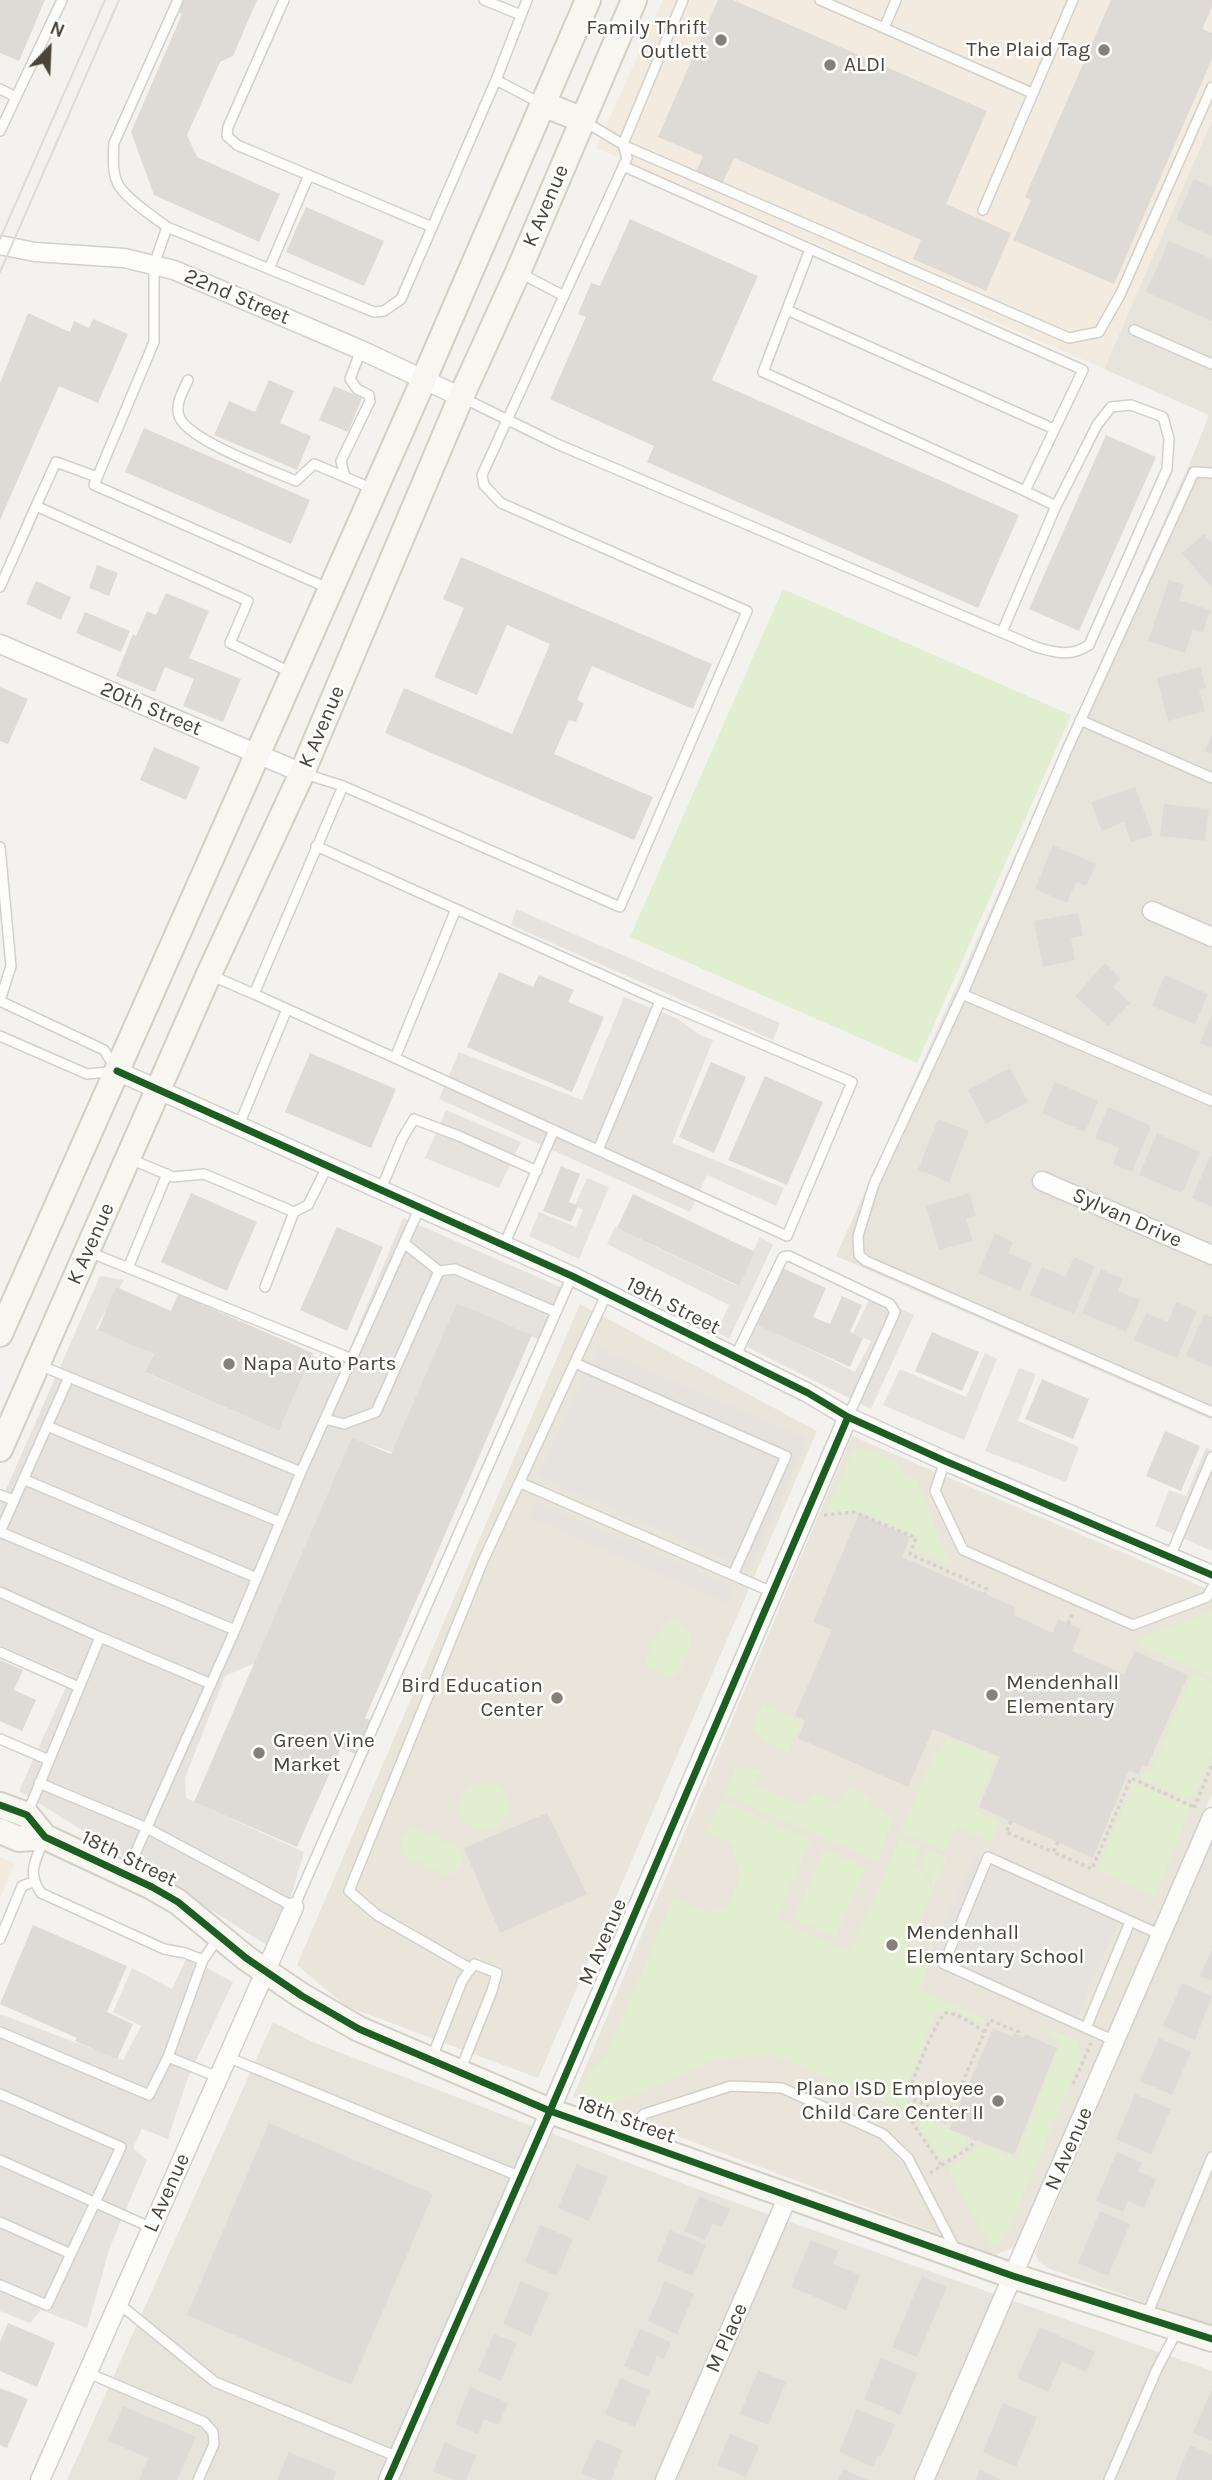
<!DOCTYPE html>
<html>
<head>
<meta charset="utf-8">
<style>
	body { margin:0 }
	#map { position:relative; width:1212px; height:2480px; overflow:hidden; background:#f4f2ee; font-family:Karla,sans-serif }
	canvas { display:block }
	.north { position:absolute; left:14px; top:14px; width:70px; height:70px; -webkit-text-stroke:5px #fff; paint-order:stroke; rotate:23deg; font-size:19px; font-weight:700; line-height:28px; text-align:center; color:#4b4439 }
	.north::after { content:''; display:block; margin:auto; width:24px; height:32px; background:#4b4439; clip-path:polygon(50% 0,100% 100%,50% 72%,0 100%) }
</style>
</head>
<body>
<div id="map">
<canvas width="1212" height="2480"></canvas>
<div class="north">N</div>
</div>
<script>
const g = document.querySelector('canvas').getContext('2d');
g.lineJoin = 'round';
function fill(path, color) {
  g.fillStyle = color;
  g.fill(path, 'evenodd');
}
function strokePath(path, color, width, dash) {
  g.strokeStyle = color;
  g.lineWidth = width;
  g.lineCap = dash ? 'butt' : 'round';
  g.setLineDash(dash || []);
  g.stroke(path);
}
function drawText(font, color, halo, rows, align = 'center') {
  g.font = font + ' Karla,sans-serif';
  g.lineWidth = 5;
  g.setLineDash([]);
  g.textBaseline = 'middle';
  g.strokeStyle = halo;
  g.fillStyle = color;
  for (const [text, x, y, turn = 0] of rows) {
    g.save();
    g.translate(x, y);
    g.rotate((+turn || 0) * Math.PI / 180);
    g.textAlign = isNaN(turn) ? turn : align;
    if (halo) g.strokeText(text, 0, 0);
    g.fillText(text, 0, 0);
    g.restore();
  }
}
const residential = new Path2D(`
	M1212,120v1300l-376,-164 356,-798 17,-43 -105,-46z
	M1212,1839v487l-162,-57 -11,-7 -4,-9z
	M273,2022l42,21 385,147 512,181v109h-1145z`);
const commercial = new Path2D(`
	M663,0h549v120l-108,249 -508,-221z
	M0,1857l15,6 -15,36z`);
const education = new Path2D(`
	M580,1304l237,127 -279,647 -192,-72 -49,-41z
	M852,1436l360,155v203l-197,453 -20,8 -422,-158z`);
const green = new Path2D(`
	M783,589l288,126 -154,348 -287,-126z
	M862,1448l36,14 -1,6 11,8 8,3 35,86 -37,-16 5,-13 -64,-26 -20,5 -7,-8 25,-56z
	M1212,1611v65l-73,-31 1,-6z
	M674,1620c4,2 11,5 14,9 10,12 -4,37 -13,47l-9,-1 -19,-9 -2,-5 13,-26 10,-14z
	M1193,1673l19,9v73l-19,45 -53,-22 3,-8 7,3z
	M763,1705l38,17 -13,31 -27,-13 -9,-12z
	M947,1737l49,22 -22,51 26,12 -9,20 -35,-15 -11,24 -44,-19 35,-81 4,2z
	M736,1767l25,3 -6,15 51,22 7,-15 26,12 9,-17 19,8 5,10 13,7 7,10 -15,39 -152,-66z
	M1134,1782l57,25 -36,89 -58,-26z
	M460 1807a24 24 0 1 1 48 0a24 24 0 1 1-48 0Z
	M721,1800l90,40 -35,79 75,33 49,-114 21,9 -6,15 -19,11 17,-8c12,5 18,13 17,26 5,-12 -2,-18 -10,-26l7,-16 20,9 -43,96 25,12 -9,24 65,29 -2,5 -28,-13h-18l-32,81 3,19 -135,-56 -56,4 -106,46 -30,-12 7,-21 18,-15 68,-160 31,15 23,-6 13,-29 -10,-34 -24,-10z
	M411,1828l10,2 40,20c5,11 -3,25 -16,25l-43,-21 -2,-6 3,-11z
	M824,1849l42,19 -30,69 -42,-18z
	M1037,2025l41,16 3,18 -78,183 -12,4 -43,-77 33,-24 35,13 45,-117z
	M916,2114l50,24 2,4 -13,12 -14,5 -27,-43z`);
const parking = new Path2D(`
	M516,909l264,114 -7,17 -262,-115z
	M624,997l54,22 20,15 15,6 -41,103 112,45 -8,18 -69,-31 -17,37 -251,-113 20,-47 123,48z
	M446,1110l75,32 -22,46 -74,-30z
	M587,1178l22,9 -30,72 -50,-23 10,-24 37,15 7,-17 -8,-5z
	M403,1218l169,74 -28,50 -87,-38 -62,149 -40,-13 -100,223 -30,13 -40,102 1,20 118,54 -29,98 -256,-159 52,-115 -71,-31v-142l100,-227 24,4 -28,48 58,26 -8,19 133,58 33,-76 29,14z
	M615,1227l122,59 23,-49 13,8 -44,94 -12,-7 12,-27 -122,-61z
	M871,1296l43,19 -43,94 -124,-62 10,-24 98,49 16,-31 -18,-8z
	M598,1348l210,91 -57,132 -211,-94 -1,-4z
	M985,1353l12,6 -33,81 -81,-35 17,-36 66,28z
	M1019,1368l17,6 -18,47 61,26 -13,35 -81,-31z
	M1206,1448l6,2v101l-57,-25 14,-36 17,6z
	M535,1501l198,85 -7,17 -198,-86z
	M973,1856l147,63 -44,100 -146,-63z
	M187,1957l46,25 -46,98 -19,59 -26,-10 -9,19 14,12 -37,87 -23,81 -46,-18 -11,13 -30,-12v-297l123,46 18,-34 -28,-14 19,-44 40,21z`);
const building = new Path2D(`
	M0,0h45l-26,61 -19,-8z
	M182,0h75l-24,56 -13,6 -33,73 10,22 83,37 -21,48 -105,-47 -23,-63 51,-118 -6,-2z
	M718,0h15l254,111 -41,93 65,29 -25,58 -73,-32 8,-19 -187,-82 -12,26 -26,-12 7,-16 -45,-19z
	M1111,0h101v7l-10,22 10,4v26l-98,225 -101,-44 18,-40 -6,-3z
	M1194,179l18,8v49l-36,-16z
	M306,207l78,34 -20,45 -78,-34z
	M630,219l128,57 -46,104 307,135 -41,93 -331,-146 7,-16 -104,-47 36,-82 -8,-3 13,-31 9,3z
	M1169,241l43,18v62l-66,-29z
	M28,313l42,19 4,-11 15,7 4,-9 35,15 -30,69 -39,-17 -59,134v-137z
	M269,380l25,11 -14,32 31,13 -14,34 -83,-35 15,-34 26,11z
	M334,386l28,12 -14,34 -29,-12z
	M144,428l166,72 -19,44 -166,-72z
	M1106,435l50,22 -77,174 -50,-22z
	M1204,534l8,10v44l-30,-35z
	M461,557l251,107 -19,45 -101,-43 -15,34 7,3 -8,19 -7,-2 -15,34 99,43 -19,43 -249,-107 19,-45 108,46 38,-90 -43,-19 -30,70 -43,-18 30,-69 -21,-9z
	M97,565l21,8 -9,23 -20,-8z
	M1169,580l15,5 -5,15 31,10 -7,22 -10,-3 -8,24 -37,-12z
	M36,581l35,16 -10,23 -35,-16z
	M166,593l43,18 -20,47 52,21 -18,43 -40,-16 11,-27 -29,-12 -10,25 -39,-16 17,-42 3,2 11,-25 9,4z
	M85,612l45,19 -9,21 -45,-19z
	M1200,667l6,21 -7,1 6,22 -37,10 -11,-43z
	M0,687l28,12 -20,45 -8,-3z
	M1212,735v19l-7,-3z
	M154,747l46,20 -14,33 -46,-20z
	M1135,787l18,48 -22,7 -7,-20 -22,9 -11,-29z
	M1164,804l45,5 -4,32 -45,-5z
	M1053,845l43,19 -10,22 -10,-4 -9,21 -32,-14z
	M1078,913l5,23 -12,2 4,22 -32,7 -9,-46z
	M1105,963l16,16 -8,8 17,16 -22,23 -33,-30z
	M499,972l34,15 6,-12 35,15 -6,12 36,15 -32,75 -105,-45z
	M1165,975l43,19 -13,30 -43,-18z
	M1212,1014v34l-12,-5z
	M310,1053l86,36 -25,59 -86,-36z
	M711,1062l35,15 -32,76 -35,-16z
	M1010,1068l18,34 -42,22 -18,-34z
	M765,1076l58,26 -36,83 -59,-25z
	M1055,1082l43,19 -13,31 -43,-19z
	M1108,1107l43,19 -19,46 -19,-8 6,-16 -24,-10z
	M938,1119l31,12 -20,51 -31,-12z
	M1157,1133l43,19 -18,41 -43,-18z
	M1210,1156l2,1v50l-20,-9z
	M561,1166l19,8 -11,28 9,4 -7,16 -28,-11z
	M191,1193l66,29 -30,69 -66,-29z
	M969,1193l7,23 -10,3 7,22 -34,9 -13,-44z
	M633,1194l122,58 -16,34 -122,-58z
	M337,1227l46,20 -36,84 -47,-21z
	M995,1234l18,8 -5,11 24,10 -12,28 -42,-18z
	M1074,1257l21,9 -21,48 -44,-19 12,-28 23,10z
	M782,1268l44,20 -13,29 17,7 12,-28 20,9 -12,27 13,6 -13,29 -93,-42z
	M1101,1269l22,10 -5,12 22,9 -14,32 -44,-19z
	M116,1287l55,24 7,-17 135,59 -34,78 -134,-59 9,-18 -56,-24z
	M1176,1302l21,9 -20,47 -43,-18 12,-27 22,9z
	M457,1303l75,32 -167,383 10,4 -15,34 -19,-8 -44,99 -103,-45 158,-364 39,16z
	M1204,1314l8,3v50l-26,-11z
	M932,1332l47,20 -17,39 -47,-20z
	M1042,1379l47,20 -16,40 -48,-20z
	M1165,1431l35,15 -19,45 -35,-15z
	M859,1514l51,23 -8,20 113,50 -1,8 39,18 5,-14 23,10 -9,22 52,23 11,-23 53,24 -41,92 -5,-2 -4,10 -9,-5 -36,88 -114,-51 21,-50 -67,-28 -25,58 -110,-49 7,-17 -10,-6 37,-85 -19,-8z
	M0,1660l23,10 -9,20 22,10 -14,31 -22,-10z
	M547,1813l40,81 -87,39 -36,-85z
	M33,1925l94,41 -20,46 26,12 -16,35 -42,-18 2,-3 -77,-34z
	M1212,1949v32l-12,-5z
	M1182,1983l30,13 -17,44 -32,-14z
	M993,2028l20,9 1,-4 10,4 1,-3 32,14 -43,107 -65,-26z
	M1159,2038l32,14 -19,43 -32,-14z
	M1135,2094l36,15 -20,45 -35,-15z
	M269,2123l164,71 -82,191 -164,-70z
	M1117,2152l25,11 -4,8 18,8 -12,29 -16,-7 -5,11 -27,-11z
	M577,2164l31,13 -19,44 -31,-13z
	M699,2196l31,13 -8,18 -9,-4 -8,17 -21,-9z
	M1100,2211l30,13 -22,52 -30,-13z
	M540,2225l33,14 -16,37 -32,-14z
	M670,2230l36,15 -13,31 -36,-15z
	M811,2240l27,11 -5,13 27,11 -14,35 -55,-23z
	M922,2276l25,11 -30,70 -25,-10z
	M521,2281l28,12 -18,43 -28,-12z
	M665,2281l29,13 -17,40 -29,-13z
	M8,2323l47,20 -18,44 -37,-16v-29z
	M1040,2327l55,25 -9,20 -24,-11 -14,31 -31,-14z
	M640,2329l31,13 -7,17 -7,-3 -8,21 -25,-11z
	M494,2334l23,9 -16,38 -23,-10z
	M881,2358l36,15 -17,42 -36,-16z
	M758,2370l28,12 -18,43 -28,-11z
	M620,2378l30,13 -15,36 -30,-13z
	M470,2387l38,16 -10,22 -14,-6 -6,15 -23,-10z
	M0,2388l28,11 -21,49 -7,-3z
	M1212,2389v52l-19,-8z
	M1003,2403l34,14 -21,50 -33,-15z
	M123,2406l73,31 -19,43h-38l9,-22 -40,-17z
	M857,2409l38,16 -14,31 -3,-1 -5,12 -34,-15z
	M730,2434l29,12 -13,31 -29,-12z
	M596,2439l27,11 -12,30h-14l-16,-7z
	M445,2442l31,14 -10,24h-12l-21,-9z
	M1190,2445l22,10v25h-37z
	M289,2452l48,20 -4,8h-56z
	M843,2469l25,11h-30z
	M980,2470l22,10h-27z`);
const path = new Path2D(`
	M824,1515l30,-3 62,26 -6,16 77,35 -2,5
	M1068,1624l5,-12
	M1194,1808l18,-43
	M1011,1821l-5,11 47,20
	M1058,1842l-5,10 39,17 39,-91 63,29
	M1073,2084l18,-41
	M949,2114l-37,-15c-1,-5 -2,-7 -1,-11 2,-11 26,-71 35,-75 8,-2 31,14 39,19
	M941,2165l-31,-46 5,-9 30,12 45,-102 29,12 -1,3
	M930,2173l39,-25 7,-8`);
const lane = new Path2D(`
	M178,0l-64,143c-1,12 -2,28 3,39 6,15 37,35 50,45l-13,38v77l-60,143 236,104
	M284,0l-56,127 -1,9 10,9 195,82
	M484,0l37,15
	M527,0l-31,80 46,24
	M820,0l212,93
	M884,28l12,-28
	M0,89l16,8
	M584,121l43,26 442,191 30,-6 21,-37 92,-208
	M0,131l62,-131
	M983,210l90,-210
	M167,227l207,85 10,-1 17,-12 95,-219
	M810,249l-47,123 262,119
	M269,269l40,-94
	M520,273l44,23
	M787,310l267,119
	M1134,330l78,34
	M361,350l-11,29 7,10 12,6 1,6 -29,60 4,16 28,12
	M188,380c-5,11 -13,24 -9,36 8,24 92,54 117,65l18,-17 31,13
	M463,398l94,46 479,203c20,6 35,10 53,-2l78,-176 2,-30 -6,-22 -32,-12 -20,2 -14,18 -41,81 -31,-15 58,-121 -460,-204
	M1212,473l-18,-1 -128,280 -100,234 -92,198 -16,52 1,19 7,6 346,151
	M97,477l-41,-15 -20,44 212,95 -18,42 62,30
	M0,587l36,-81
	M1002,632l54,-126
	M1080,720l132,58
	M302,773l41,13 277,121 127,-296 -246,-108 -17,-18 -2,-10 145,-317 -4,-14 60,-144
	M316,846l344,155
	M0,847l11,119 -11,35 104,49 13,21 -30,3 -87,-38
	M210,975l44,19 89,-208
	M254,994l533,242 65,-154 -192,-81 -62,149
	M962,994l250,107
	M395,1058l61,-149
	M239,1125l48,-116
	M130,1159l43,18 31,-3 90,38 14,-7 20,-40
	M381,1189l21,-50 12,-20 45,17 78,35
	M404,1243l35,28
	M504,1245l50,-115
	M89,1252l263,107
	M128,1268l39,-94
	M265,1287l29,-75
	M735,1357l48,-100 6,-1 101,48 5,8 -47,105
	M39,1365l262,107 -66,158 -235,-98 69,-155
	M325,1419l19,5 32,-12 63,-141 16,-2 101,43
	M47,1426l233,96
	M945,1461l-10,30 28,59 170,75 74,-28 5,-9
	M301,1472l119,-265
	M23,1479l234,99
	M521,1483l212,92 53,-119 -211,-93
	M0,1495l14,5
	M1170,1557l42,-100
	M733,1575l39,17
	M0,1592l100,45
	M0,1652l79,35
	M0,1739l49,21
	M39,1783l108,45 147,79 278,-631
	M28,1812l72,-175 111,47
	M43,1841c-8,21 -16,32 -2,52l123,56 21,4 18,7
	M126,1874l109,-244
	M218,1938l-15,22 -35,97 50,20
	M0,1939l22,-53 11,-4
	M471,1969l-94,-54 -28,-24 134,-330 124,-268
	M1086,2028l44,-106
	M0,2032l149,63 19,-38
	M1115,2041l-171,-77 44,-107 173,78
	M227,2057l294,120
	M431,2060l31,-79 12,-17 23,9 -5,18 -32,80
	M0,2094l121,53 -74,158 -47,-20
	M626,2135l18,-21 87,-28 51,2 101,46 25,24 48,93
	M0,2160l152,68
	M0,2222l71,32
	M118,2303l97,79 183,75
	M1147,2315l65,-158
	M88,2373l116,49 9,10 1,12 -16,36
	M1109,2480l48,-111 21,-40`);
const street = new Path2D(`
	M0,245l35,7 89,6 50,12 187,80 100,47
	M0,644l302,129
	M1152,911l60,26
	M117,1071l455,205 236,117 40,24 97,44 267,114
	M1042,1181l170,74
	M40,2480l254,-573
	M388,2480l162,-369 298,-694
	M665,2480l123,-284
	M924,2480l288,-663`);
const secondary = new Path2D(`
	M543,104l40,16
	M0,1334l424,-955 164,-379
	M0,1449l209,-475 93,-201 159,-376 57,-125 116,-272
	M0,1805l27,10 18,22 107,50 26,15 68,56 56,38 57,33 191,82 463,165 199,63
	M0,1831l19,8 26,-2`);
const tram = new Path2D(`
	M0,239l105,-239
	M0,272l119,-272`);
const cycleway = new Path2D(`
	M117,1071l455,205 236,117 40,24 97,44 267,114
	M0,1805l27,10 18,22 107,50 26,15 68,56 56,38 57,33 191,82 463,165 199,63
	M388,2480l162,-369 298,-694`);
const markers = [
	[721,40,7,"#868178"],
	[1104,50,7,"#868178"],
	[830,65,7,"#868178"],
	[229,1364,7,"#868178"],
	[992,1695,7,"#868178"],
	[557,1698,7,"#868178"],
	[259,1753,7,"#868178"],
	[892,1945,7,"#868178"],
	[998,2101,7,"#868178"]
];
const poiNames = [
	["Family Thrift",707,28,"right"],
	["Outlett",707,52,"right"],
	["The Plaid Tag",1090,50,"right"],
	["ALDI",844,65],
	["Napa Auto Parts",243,1364],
	["Mendenhall",1006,1683],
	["Elementary",1006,1707],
	["Bird Education",543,1686,"right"],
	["Center",543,1710,"right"],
	["Green Vine",273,1741],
	["Market",273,1765],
	["Mendenhall",906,1933],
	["Elementary School",906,1957],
	["Plano ISD Employee",984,2089,"right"],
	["Child Care Center II",984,2113,"right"]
];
const streetNames = [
	["K Avenue",546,206,-67],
	["22nd Street",237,297,23],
	["20th Street",151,709,23],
	["K Avenue",322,727,-67],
	["Sylvan Drive",1127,1218,24],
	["K Avenue",91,1244,-66],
	["19th Street",673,1306,27],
	["18th Street",129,1859,26],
	["M Avenue",603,1942,-67],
	["18th Street",626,2120,20],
	["N Avenue",1069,2149,-66],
	["L Avenue",167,2193,-66],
	["M Place",727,2338,-66]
];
fill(residential, '#e7e4dc');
fill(commercial, '#f3ebdf');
fill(education, '#eae5da');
fill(green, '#e1eecf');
fill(parking, '#e6e3df');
fill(building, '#dedbd6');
strokePath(lane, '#d2d0cb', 12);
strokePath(street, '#d2d0cb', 21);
strokePath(secondary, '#d3cfc5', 28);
strokePath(path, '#d3d2cc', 3.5, [3.5, 3.5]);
strokePath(lane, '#fdfdfc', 9);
strokePath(street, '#fdfdfc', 18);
strokePath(secondary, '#f7f6f1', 24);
strokePath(tram, '#dbdbda', 2);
strokePath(cycleway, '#1b5e20', 7);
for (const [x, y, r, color] of markers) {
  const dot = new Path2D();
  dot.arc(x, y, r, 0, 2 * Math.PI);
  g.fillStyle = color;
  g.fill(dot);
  strokePath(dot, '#fff', 2.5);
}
drawText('21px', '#4b4439', '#fff', poiNames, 'left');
drawText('21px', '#4b4439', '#fff', streetNames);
</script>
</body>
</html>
